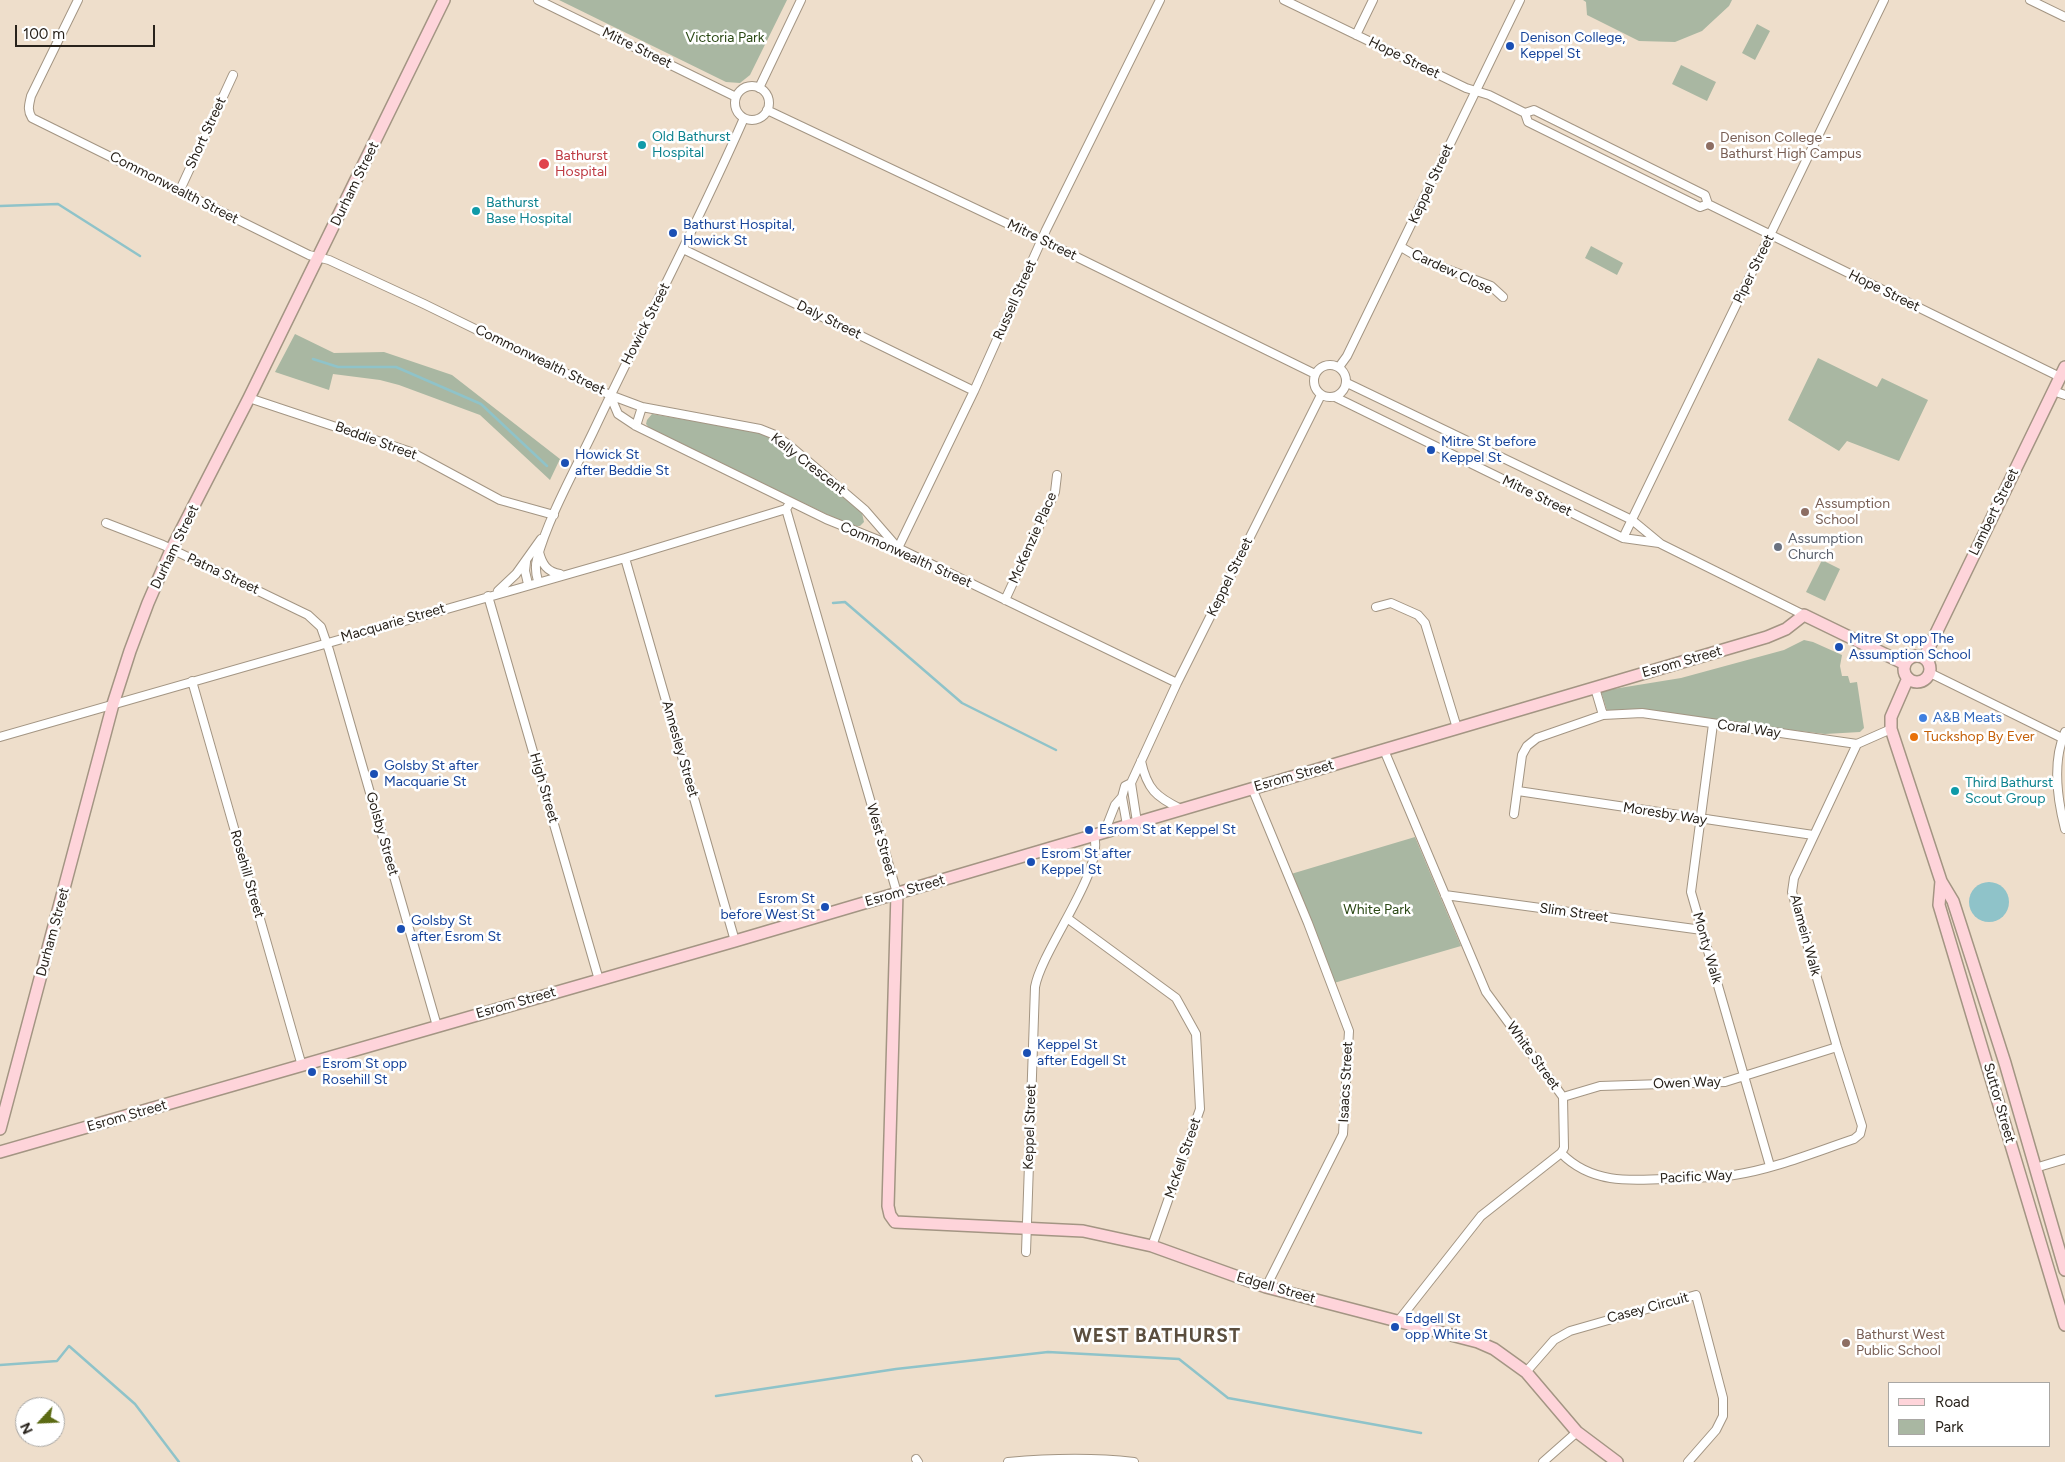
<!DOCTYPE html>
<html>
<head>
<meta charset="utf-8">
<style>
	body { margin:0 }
	#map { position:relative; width:2065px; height:1462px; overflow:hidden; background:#eedecb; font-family:Figtree,sans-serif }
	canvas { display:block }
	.legend { position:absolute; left:1888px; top:1382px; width:162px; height:65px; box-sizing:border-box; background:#fff; border:1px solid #a9a7a4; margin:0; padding:6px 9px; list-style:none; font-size:15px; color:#28221b }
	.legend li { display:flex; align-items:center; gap:10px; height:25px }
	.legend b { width:25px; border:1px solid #a9a7a4 }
	.north { position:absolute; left:15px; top:1397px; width:50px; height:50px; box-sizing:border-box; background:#fff; border:1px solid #a9a7a4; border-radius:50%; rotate:245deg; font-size:14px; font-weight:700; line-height:20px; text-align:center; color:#28221b }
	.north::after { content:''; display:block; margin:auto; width:18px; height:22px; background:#5b6a13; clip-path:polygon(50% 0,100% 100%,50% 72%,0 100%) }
	.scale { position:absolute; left:15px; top:25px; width:140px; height:22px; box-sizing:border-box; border:2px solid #28221b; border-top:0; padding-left:6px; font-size:15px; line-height:18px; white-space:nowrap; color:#28221b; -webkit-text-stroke:4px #fff; paint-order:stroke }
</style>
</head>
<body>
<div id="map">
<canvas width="2065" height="1462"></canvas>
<ul class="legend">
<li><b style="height:6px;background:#fed4da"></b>Road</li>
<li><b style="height:14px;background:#a9b7a2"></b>Park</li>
</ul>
<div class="north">N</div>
<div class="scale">100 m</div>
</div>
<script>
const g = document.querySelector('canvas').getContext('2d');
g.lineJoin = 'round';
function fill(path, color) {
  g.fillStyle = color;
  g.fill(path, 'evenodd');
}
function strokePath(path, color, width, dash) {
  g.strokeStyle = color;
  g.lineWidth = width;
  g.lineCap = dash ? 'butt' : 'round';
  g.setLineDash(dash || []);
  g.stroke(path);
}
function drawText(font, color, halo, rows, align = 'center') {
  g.font = font + ' Figtree,sans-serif';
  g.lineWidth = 5;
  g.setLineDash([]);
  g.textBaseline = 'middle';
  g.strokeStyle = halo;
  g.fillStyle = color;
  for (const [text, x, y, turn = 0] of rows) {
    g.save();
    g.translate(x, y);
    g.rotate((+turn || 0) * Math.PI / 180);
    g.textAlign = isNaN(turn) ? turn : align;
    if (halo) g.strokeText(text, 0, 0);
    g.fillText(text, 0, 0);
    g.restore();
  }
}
const green = new Path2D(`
	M559,0h228l-37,75 -10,8 -14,-1z
	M1583,0h149l-3,6 -27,25 -27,11 -36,-1 -52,-26 -1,-13z
	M1757,24l13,7 -15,29 -13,-7z
	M1681,65l35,17 -9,19 -35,-17z
	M1591,246l32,17 -6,12 -32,-17z
	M295,334l39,19 50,-1 68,23 108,84 -10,21 -70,-65 -81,-30 -19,-5 -47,-6 -4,16 -54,-18z
	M1818,358l59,29 5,-9 46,22 -29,61 -52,-20 -8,10 -51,-31z
	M652,414l104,18 15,6 13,9 78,66 2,9 -4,4h-9l-201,-97 -4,-5 1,-4z
	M1822,560l18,9 -15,32 -19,-9z
	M1804,640l9,2 29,13 -2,11 2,10h6l2,7 7,-1 7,46 -4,4 -35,2 -201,-24 -16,4 -7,-23 80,-13 103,-28z
	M1415,837l46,109 -127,37 -43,-109z`);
const water = new Path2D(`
	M1969 902a20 20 0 1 1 40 0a20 20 0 1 1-40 0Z`);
const stream = new Path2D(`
	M0,206l58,-2 82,52
	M313,359l25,8h58l85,37 66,62
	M833,603l12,-1 117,101 94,47
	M0,1365l57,-4 12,-15 66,58 44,58
	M716,1396l180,-27 152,-17 131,7 49,39 193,35`);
const street = new Path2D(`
	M78,0l-47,96c-2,9 -4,14 1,22l277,137 20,5 95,44 186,91 32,12 118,22 15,6 14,10 76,65 33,38
	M538,0l198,97
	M1284,0l182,88 23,7 36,18 3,9 172,85 8,-3
	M2030,0l35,17
	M1356,35l17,-35
	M735 103a17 17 0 1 1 34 0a17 17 0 1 1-34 0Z
	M759,88l42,-88
	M767,110l275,130 273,134
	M1525,113l9,-3 171,85 3,9 352,173
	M179,192l54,-117
	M1401,247l22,13 68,26 12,11
	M683,249l291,142
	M1314 381a16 16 0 1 1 32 0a16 16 0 1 1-32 0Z
	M1339,367l8,-11 173,-356
	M1347,383l285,137 29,24 143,71
	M2053,391l12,4
	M610,395l8,19 18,12 190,93 72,29 279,135
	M1335,397l288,141 36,5
	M249,398l162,54 89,48 54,15
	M636,426l6,-19
	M788,506l-2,3 111,384
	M106,523l57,22 145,70 13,12 8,23 108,376
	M1623,538l261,-538
	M898,548l76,-157 72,-161 114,-230
	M539,552c3,12 8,20 21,22
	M625,558l110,383
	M526,562l-1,9 3,13
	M538,581c-2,-7 -3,-15 -1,-22 11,-41 38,-89 57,-129 49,-104 104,-206 150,-312
	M498,591l18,-17 25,-35
	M488,596l111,384
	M1005,600l50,-108 2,-17
	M1376,607l15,-4 27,12 7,8 32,105
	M1930,673l132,65
	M192,681l110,385
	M1595,688l8,27
	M1713,724l-22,168 79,274
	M2065,732c-13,30 -8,66 0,97
	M0,737l625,-179 161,-49
	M1384,750l102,242 77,105 1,51 -3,5 -80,63 -82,104
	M1141,761c6,28 15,36 40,48
	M1131,783l6,39
	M1252,788l56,135 41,108 -6,103 -77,153
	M1518,791l295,44
	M1514,814l8,-59 5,-9 10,-8 66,-23 39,-2 215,31 34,-15
	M1127,825l-5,-28 3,-11 6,-3 46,-100 144,-288
	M1104,833l11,-28 7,-8
	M1445,895l257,35
	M1067,918l109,80 20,36 4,75 -48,137
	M1563,1097l37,-11 125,-4 112,-35
	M1561,1153c33,34 77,27 119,25 18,-1 36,0 54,-3 40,-6 81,-23 120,-36l6,-5 2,-8 -25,-79 -45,-155 2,-14 63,-134
	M2035,1168l30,-9
	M1026,1252l9,-265c7,-38 70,-117 59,-151
	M1526,1372l28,-32 16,-9 126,-36 27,103v18l-7,14 -28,32
	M916,1459l2,3
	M1008,1462c43,-4 84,-5 126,0
	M1543,1462l34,-30`);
const secondary = new Path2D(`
	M1904 669a13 13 0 1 1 26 0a13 13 0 1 1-26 0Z
	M1924,658l141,-291
	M1908,678l-17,39v12l50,152 12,20 52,162 60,207
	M1941,881l-2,24 126,420
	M897,893l-9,313 2,9 5,7 188,9 69,15 114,41 212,55 16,7 32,23 51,60 40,30
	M0,1129l113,-425 17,-53 18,-48 23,-53 78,-152 195,-398
	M0,1152l735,-211 1032,-304 19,-8 18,-14 101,49`);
const markers = [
	[1510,46,5,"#1a4fb4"],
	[642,145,5,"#0f9aa8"],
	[1710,146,5,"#8d6e63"],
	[544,164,6,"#e0444e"],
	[476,211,5,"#0f9aa8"],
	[673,233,5,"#1a4fb4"],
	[1431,450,5,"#1a4fb4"],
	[565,463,5,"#1a4fb4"],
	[1805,512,5,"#8d6e63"],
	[1778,547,5,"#6b7280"],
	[1839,647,5,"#1a4fb4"],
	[1923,718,5,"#3f7fe0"],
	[1914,737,5,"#e8710a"],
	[374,774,5,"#1a4fb4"],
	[1955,791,5,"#0f9aa8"],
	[1089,830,5,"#1a4fb4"],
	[1031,862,5,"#1a4fb4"],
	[825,907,5,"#1a4fb4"],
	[401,929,5,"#1a4fb4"],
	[1027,1053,5,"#1a4fb4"],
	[312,1072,5,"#1a4fb4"],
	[1395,1327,5,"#1a4fb4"],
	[1846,1343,5,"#8d6e63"]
];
const parkNames = [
	["Victoria Park",725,38],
	["White Park",1377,910]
];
const transitNames = [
	["Denison College,",1520,38],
	["Keppel St",1520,54],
	["Bathurst Hospital,",683,225],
	["Howick St",683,241],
	["Mitre St before",1441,442],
	["Keppel St",1441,458],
	["Howick St",575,455],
	["after Beddie St",575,471],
	["Mitre St opp The",1849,639],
	["Assumption School",1849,655],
	["Golsby St after",384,766],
	["Macquarie St",384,782],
	["Esrom St at Keppel St",1099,830],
	["Esrom St after",1041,854],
	["Keppel St",1041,870],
	["Esrom St",815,899,"right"],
	["before West St",815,915,"right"],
	["Golsby St",411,921],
	["after Esrom St",411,937],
	["Keppel St",1037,1045],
	["after Edgell St",1037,1061],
	["Esrom St opp",322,1064],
	["Rosehill St",322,1080],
	["Edgell St",1405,1319],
	["opp White St",1405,1335]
];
const streetNames = [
	["Mitre Street",637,48,26],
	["Hope Street",1404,58,26],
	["Short Street",206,133,-65],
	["Durham Street",355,184,-64],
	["Keppel Street",1431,184,-65],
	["Commonwealth Street",174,188,27],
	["Mitre Street",1042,240,26],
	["Piper Street",1754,269,-64],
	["Cardew Close",1452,272,25],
	["Hope Street",1884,291,26],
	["Russell Street",1015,300,-66],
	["Daly Street",829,320,26],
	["Howick Street",646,324,-63],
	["Commonwealth Street",540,360,26],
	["Beddie Street",376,441,20],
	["Kelly Crescent",808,464,38],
	["Mitre Street",1537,496,26],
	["Lambert Street",1994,512,-64],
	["McKenzie Place",1033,538,-66],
	["Durham Street",175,547,-64],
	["Commonwealth Street",906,555,24],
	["Patna Street",223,574,25],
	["Keppel Street",1230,577,-64],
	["Macquarie Street",393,623,-16],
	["Esrom Street",1682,662,-16],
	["Coral Way",1749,729,8],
	["Annesley Street",680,749,74],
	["Esrom Street",1294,776,-16],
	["High Street",544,788,74],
	["Moresby Way",1665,814,9],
	["Golsby Street",382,834,74],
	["West Street",881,840,74],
	["Rosehill Street",247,874,74],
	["Esrom Street",905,891,-16],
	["Slim Street",1574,913,8],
	["Durham Street",53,932,-75],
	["Alamein Walk",1805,935,75],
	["Monty Walk",1707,948,74],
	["Esrom Street",516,1003,-16],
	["White Street",1533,1056,54],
	["Isaacs Street",1346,1082,-87],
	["Owen Way",1687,1083,-2],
	["Suttor Street",1999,1103,74],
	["Esrom Street",127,1116,-16],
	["Keppel Street",1030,1127,-88],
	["McKell Street",1183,1158,-71],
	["Pacific Way",1696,1177,-3],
	["Edgell Street",1276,1288,16],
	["Casey Circuit",1648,1308,-15]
];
const cultureNames = [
	["Old Bathurst",652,137],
	["Hospital",652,153],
	["Bathurst",486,203],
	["Base Hospital",486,219],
	["Third Bathurst",1965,783],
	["Scout Group",1965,799]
];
const educationNames = [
	["Denison College -",1720,138],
	["Bathurst High Campus",1720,154],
	["Assumption",1815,504],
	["School",1815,520],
	["Bathurst West",1856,1335],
	["Public School",1856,1351]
];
const healthNames = [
	["Bathurst",555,156],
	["Hospital",555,172]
];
const worshipNames = [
	["Assumption",1788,539],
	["Church",1788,555]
];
const shopNames = [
	["A&B Meats",1933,718]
];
const foodNames = [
	["Tuckshop By Ever",1924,737]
];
const districtNames = [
	["WEST BATHURST",1157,1336]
];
fill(green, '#a9b7a2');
fill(water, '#8fc3c9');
strokePath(stream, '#8fc3c9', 2.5);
strokePath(street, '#a39583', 10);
strokePath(secondary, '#a39583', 14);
strokePath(street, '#fff', 8);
strokePath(secondary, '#fed4da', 11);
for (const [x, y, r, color] of markers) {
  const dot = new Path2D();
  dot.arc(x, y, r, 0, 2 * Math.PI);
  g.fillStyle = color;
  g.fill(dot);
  strokePath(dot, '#fff', 2);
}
drawText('14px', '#2a4814', '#fff', parkNames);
drawText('14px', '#164399', '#fff', transitNames, 'left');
drawText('14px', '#28221b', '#fff', streetNames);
drawText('14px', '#0d838f', '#fff', cultureNames, 'left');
drawText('14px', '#785e54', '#fff', educationNames, 'left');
drawText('14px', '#be3a42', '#fff', healthNames, 'left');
drawText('14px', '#5b616d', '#fff', worshipNames, 'left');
drawText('14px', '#366cbe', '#fff', shopNames, 'left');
drawText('14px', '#c56008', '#fff', foodNames, 'left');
g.letterSpacing = '1px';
drawText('bold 19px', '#5b4e3e', '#fff', districtNames);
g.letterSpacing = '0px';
</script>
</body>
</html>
